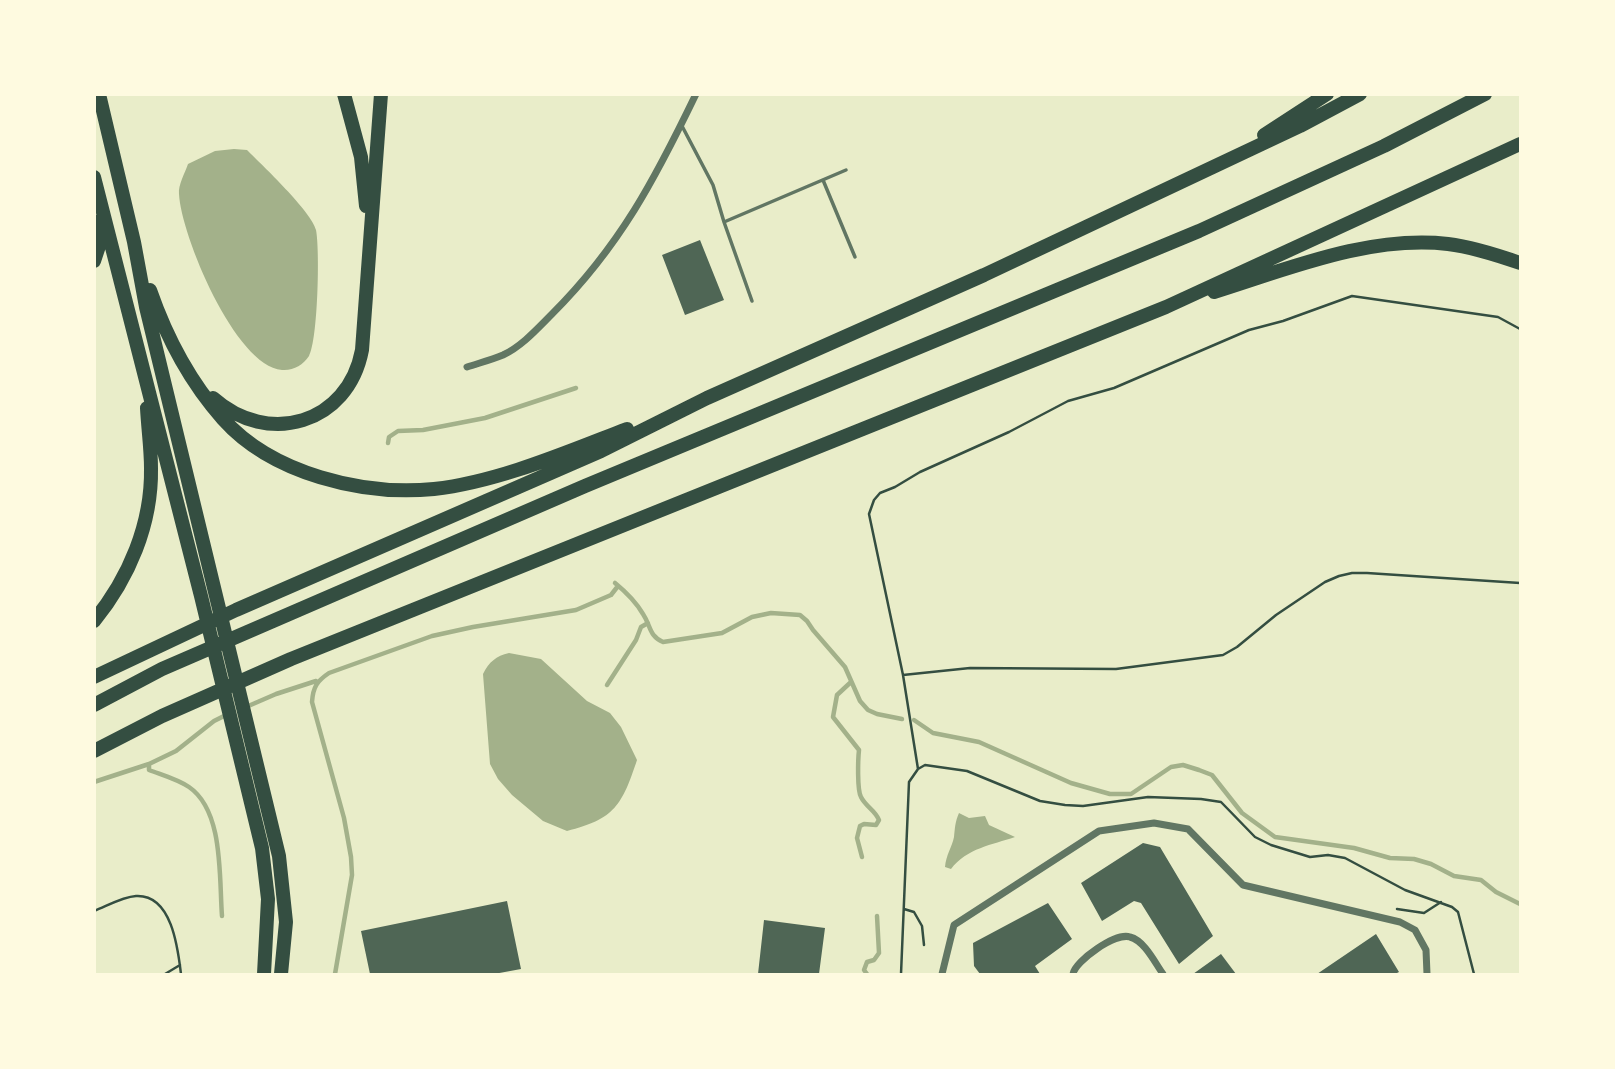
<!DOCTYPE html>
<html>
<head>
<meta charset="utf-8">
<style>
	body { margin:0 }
	#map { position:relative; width:1615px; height:1069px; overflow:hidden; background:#e9edc9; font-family:"Work Sans",sans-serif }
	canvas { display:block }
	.frame { position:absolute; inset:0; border:96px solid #fefae0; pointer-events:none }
</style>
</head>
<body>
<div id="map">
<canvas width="1615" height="1069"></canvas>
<div class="frame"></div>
</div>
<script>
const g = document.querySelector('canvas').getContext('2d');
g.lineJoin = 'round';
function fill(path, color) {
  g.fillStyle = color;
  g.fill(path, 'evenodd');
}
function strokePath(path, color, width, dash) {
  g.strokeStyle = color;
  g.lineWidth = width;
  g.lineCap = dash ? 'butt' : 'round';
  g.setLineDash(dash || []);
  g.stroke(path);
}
const water = new Path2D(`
	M234,149l13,1c15,15 65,62 69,80 4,20 2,110 -7,126 -6,9 -16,15 -27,14 -47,-4 -101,-135 -103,-176 -1,-9 6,-21 9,-30l27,-13z
	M509,653l32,6 46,42 23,12 11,14 16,33c-15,45 -22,59 -70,71l-24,-10 -31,-26 -14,-16 -8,-15 -7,-90c6,-12 13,-18 26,-21z
	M959,813l10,5 16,-2 4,9 26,12c-23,8 -48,11 -64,32l-6,-2c1,-12 7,-20 9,-30 1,-9 1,-15 5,-24z`);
const stream = new Path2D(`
	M388,443l1,-6 9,-6 25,-1 62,-12 91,-30
	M615,583c11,9 21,19 28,31 8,12 6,22 20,28l59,-9 30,-16 19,-4 29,2 7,6 6,9 32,37 15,34 8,9 9,4 25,5
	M851,682l-14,13 -4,22 26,33c-1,9 -2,40 2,47 5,10 14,13 18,23l-3,5 -12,-1 -4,2 -3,12 5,19
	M607,685l29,-45 5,-13 7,-4
	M246,707l30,-13 40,-13
	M914,720l19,13 46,9 92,41 39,11h21l40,-27 12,-2 16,5 13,5 30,38 33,24 79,11 36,10 24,1 17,5 23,12 27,4 15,12 24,12
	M94,782l55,-18
	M222,916c-3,-38 2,-105 -33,-129 -12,-8 -27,-12 -40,-17v-6l27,-13 38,-30 14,-7
	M335,974l17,-99 -1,-18 -7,-39 -32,-116c1,-15 5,-21 17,-29l103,-37 41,-9 103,-17 35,-15 7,-9
	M867,974l-3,-4 3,-8 7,-2 5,-7 -2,-37`);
const building = new Path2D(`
	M700,240l24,60 -39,15 -23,-60z
	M1143,843l17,4 53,89 -34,28 -38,-61 -7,-2 -32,20 -21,-38z
	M507,901l14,68 -27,5h-124l-9,-43z
	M1048,903l24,36 -37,27 5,8h-60l-6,-8 -1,-23z
	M764,920l61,8 -6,46h-61z
	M1376,934l23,38 -4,2h-78z
	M1221,954l15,20h-43z`);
const path = new Path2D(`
	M903,675l-34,-161 5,-14 6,-7 15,-6 25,-15 89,-40 59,-31 46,-13 135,-58 34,-9 69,-25 146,21 22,12
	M918,769l-15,-94 67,-7 146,1 107,-14 14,-8 39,-32 49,-33 14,-6 13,-3h15l153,10
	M904,909l10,3 8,14 2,19
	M1397,909l27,4 17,-11
	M94,911c13,-5 28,-14 42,-15 36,-2 42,53 45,78
	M165,974l15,-9
	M901,974l8,-192 9,-13 7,-4 42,6 73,30 25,4 18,1 65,-9 53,2 20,3 34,35 16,8 39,12 18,-2 17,3 60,32 47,17 6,5 16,62`);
const service = new Path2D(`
	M682,126l31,59 11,37 122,-52
	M823,180l32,77
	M724,222l28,79`);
const minor = new Path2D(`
	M467,367c12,-4 24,-7 36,-12 19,-9 34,-26 49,-41 68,-68 103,-135 144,-220
	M942,974l12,-49 145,-94 55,-8 34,6 55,56 157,37 15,8 11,20 1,24
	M1073,974c2,-13 43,-42 57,-37 15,4 25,26 33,37`);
const motorway = new Path2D(`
	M99,94l35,148 12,65 133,549 7,66 -5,52
	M344,94l17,63 5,49
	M1264,135l63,-41
	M94,177l107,419 61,252 6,51 -4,75
	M94,261l6,-18 1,-23
	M150,290c16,46 40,92 73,129 49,55 140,77 211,70 64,-7 133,-37 193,-60
	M1214,292c74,-23 155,-57 234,-48 25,3 49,11 72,19
	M213,398c55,49 135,26 149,-48l19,-256
	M94,621c35,-43 58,-97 57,-153 0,-20 -3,-40 -4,-60
	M94,677l142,-67 365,-159 106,-53 277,-123 316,-149 60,-32
	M94,705l68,-36 423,-183 614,-255 185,-85 101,-52
	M94,751l68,-35 129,-57 875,-352 354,-163`);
fill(water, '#a3b18a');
strokePath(stream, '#a3b18a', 4.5);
fill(building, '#4f6655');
strokePath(path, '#344e41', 2.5);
strokePath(service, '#617663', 3.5);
strokePath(minor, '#617663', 7);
strokePath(motorway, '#344e41', 14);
</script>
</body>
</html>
